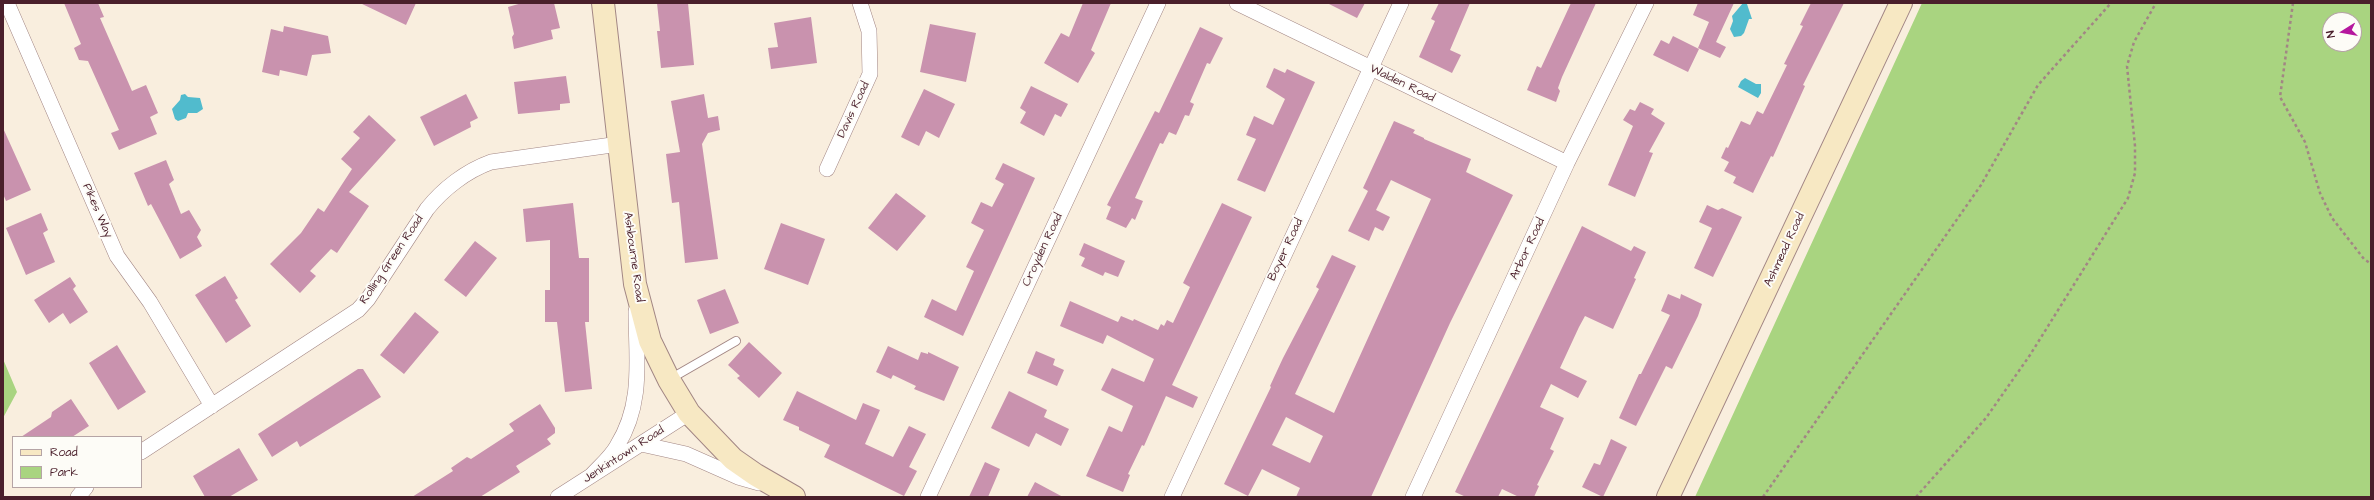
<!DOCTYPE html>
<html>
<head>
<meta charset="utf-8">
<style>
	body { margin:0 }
	#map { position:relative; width:2374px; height:500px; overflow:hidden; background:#f9eede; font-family:"Architects Daughter",sans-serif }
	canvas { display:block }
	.frame { position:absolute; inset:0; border:4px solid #4a1f2b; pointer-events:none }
	.legend { position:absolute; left:12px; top:436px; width:130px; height:52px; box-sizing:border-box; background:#fdfcf7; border:1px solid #b5a4a5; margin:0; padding:5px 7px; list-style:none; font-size:12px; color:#4a1f2b }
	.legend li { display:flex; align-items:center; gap:8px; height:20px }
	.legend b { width:20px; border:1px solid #b5a4a5 }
	.north { position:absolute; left:2322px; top:12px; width:40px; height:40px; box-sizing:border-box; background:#fdfcf7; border:1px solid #b5a4a5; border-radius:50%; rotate:259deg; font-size:11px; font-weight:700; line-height:16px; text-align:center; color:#4a1f2b }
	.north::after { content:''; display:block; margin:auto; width:14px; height:18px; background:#b5179e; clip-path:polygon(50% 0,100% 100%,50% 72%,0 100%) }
</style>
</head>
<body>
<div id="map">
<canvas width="2374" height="500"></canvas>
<div class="frame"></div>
<ul class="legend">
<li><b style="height:5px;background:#f7e8c3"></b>Road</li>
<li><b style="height:11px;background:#a9d480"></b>Park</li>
</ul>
<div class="north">N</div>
</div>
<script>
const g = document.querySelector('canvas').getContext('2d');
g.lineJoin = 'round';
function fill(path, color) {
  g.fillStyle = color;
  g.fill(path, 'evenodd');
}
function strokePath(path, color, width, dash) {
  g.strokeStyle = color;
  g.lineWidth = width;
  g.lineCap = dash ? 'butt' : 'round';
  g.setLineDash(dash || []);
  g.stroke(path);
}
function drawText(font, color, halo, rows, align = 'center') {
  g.font = font + ' "Architects Daughter",sans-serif';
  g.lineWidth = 4;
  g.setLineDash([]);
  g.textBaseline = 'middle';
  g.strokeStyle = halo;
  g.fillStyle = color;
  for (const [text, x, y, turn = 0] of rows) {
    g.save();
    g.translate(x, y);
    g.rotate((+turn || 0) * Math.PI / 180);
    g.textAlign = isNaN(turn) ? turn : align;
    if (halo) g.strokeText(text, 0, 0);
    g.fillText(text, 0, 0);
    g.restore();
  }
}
const green = new Path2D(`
	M1922,3h449v494h-676zM2330,20h24v24h-24z
	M3,359l14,33 -14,26z`);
const water = new Path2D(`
	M1743,3l4,1 5,15h-3l-5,14 -3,3 -7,1 -4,-8 3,-8 -1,-5z
	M1745,78l11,6h5v9l-3,5 -20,-11 3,-6z
	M185,94l3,3 12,1 3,11 -6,4h-9l-2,5 -8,3 -3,-2 -3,-10 8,-9 1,-5z`);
const building = new Path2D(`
	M64,3h34l6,14 -4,1 32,73 14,-6 12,28 -8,4 7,17 -38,16 -8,-17 8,-3 -31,-69 -9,-1 -5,-12 7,-4z
	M360,3h56l-10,22z
	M522,3h32l6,25 -9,2 2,9 -39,10 -2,-12 2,-3 -6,-27z
	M657,3h31l6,62 -33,3 -4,-37h3z
	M1083,3h28l-20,47 4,3 -17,30 -34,-20 17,-30 8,4z
	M1327,3h38l-8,15z
	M1439,3h31l-20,47 11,5 -9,18 -33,-16 16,-36 -4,-2z
	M1571,3h25l-34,74 -4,11 2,3 -4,11 -29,-12 10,-24 4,2z
	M1698,3h36l-18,39 10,5 -6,11 -22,-10 11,-26 -16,-7z
	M1811,3h33l-41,82 2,1 -32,71 -2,-1 -18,37 -20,-10 3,-6 -12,-6 5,-9 -8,-4 5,-11 2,1 13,-27 9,4 7,-14 6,3 24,-49 -3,-1 19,-38 -3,-1z
	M811,17l6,46 -46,6 -3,-21 10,-1 -4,-24z
	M930,24l46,9 -10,49 -46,-10z
	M284,26l44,10 3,17 -19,2 -5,21 -27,-6 -1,6 -17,-4 9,-43 12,3z
	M1200,27l23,11 -13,26 -3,-1 -17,39 4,2 -5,12 -4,-1 -9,20 -7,-3 -6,12 -3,-1 -25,55 8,3 -8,19 -3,-2 -6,10 -20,-9 5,-12 -4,-2 48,-94 4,2z
	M1673,36l26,13 -11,23 -35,-17 8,-15 8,4z
	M1274,68l11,5 2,-4 28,13 -50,110 -28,-12 19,-41 -10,-4 8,-19 19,9 12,-26 -19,-12z
	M566,76l4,27 -10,1v6l-42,4 -4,-32z
	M1031,86l37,18 -7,13 -6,-3 -11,22 -24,-13 6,-11 -6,-4z
	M924,89l31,15 -16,34 -13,-7 -7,15 -18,-9z
	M466,94l12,24 -8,4 1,5 -37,19 -14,-29z
	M704,94l4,24 10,-2 2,14 -12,3 -6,11 16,115 -33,4 -6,-61 -7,1 -6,-49 14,-2 -9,-51z
	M1640,102l14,7 -3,5 14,9 -16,29 4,1 -18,44 -27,-12 25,-59 -10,-6 7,-11 5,2z
	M369,115l27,25 -47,52 20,14 -32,47 -6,-4 -21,22 6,5 -16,17 -30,-29 31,-31 17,-25 6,4 28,-43 -11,-10 19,-21 -7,-6z
	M1394,121l21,9 -2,3 11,5v1l47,20 -5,13 47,23 -63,128 -79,174h-75l4,-9 -38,-19 -14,27 -24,-12 47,-97 -1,-1 13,-28 36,-69 -3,-2 16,-32 24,11 -61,128 39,19 97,-214 -40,-19 -15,30 14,7 -7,14 -8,-4 -6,14 -21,-10 20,-40 -5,-3zM1286,417l37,19 -13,27 -38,-18z
	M3,128l28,62 -25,11 -3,-7z
	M166,160l8,20 -5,4 12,30 8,-4 12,20 -4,7 5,9 -22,13 -29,-55 -3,2 -14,-33z
	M1003,163l32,15 -72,158 -39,-19 8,-18 24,12 18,-40 -8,-4 18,-37 -13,-7 10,-21 11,5 12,-23 -9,-5z
	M896,193l30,23 -29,35 -29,-23z
	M573,203l6,55h10v64h-4l7,67 -27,3 -8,-70h-12v-32h5v-50l-24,2 -3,-33z
	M1222,203l30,14 -80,168 26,12 -5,11 -27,-12 -22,50 -2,-1 -14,29 2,1 -7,17 -37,-16 23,-50 13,6 11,-26 -32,-16 11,-22 32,14 10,-23 -47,-24 -4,9 -43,-18 10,-25 48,21 3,-6 12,5 1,-2 24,11 3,-6 3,2 3,-6 6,3 17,-36 -7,-4z
	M1707,205l11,5 4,-2 20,9 -29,60 -19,-9 18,-40 -13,-6z
	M41,213l7,17 -5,3 12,29 -29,13 -20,-47z
	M781,223l44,16 -17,46 -44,-16z
	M1582,226l49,25 3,-5 12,6 -12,26 2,1 -23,50 -28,-13 -6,11 -19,41 27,13 -9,17 -27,-14 -11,23 24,11 -14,31 4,2 -17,34 2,1 -5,11h-15l-17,-8 -4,8h-32l-11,-5z
	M475,241l22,17 -31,39 -22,-17z
	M1084,243l41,18 -7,16 -13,-5 -2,4 -22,-10 4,-8 -6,-3z
	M225,276l13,22 -3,2 16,26 -25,17 -31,-48z
	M70,277l6,9 -3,3 15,23 -18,12 -7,-11 -14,10 -15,-23z
	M725,289l14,34 -29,11 -13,-34z
	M1668,294l12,5 1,-5 21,10 -4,12 -26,53 -6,-3 -30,60 -17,-8 20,-44h2l29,-59 -9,-4z
	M415,312l24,20 -35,42 -24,-19z
	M749,342l33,31 -23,25 -22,-20 3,-2 -12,-11z
	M117,345l29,47 -28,18 -29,-47z
	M888,346l30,14 3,-8 7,2v-2l31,15 -15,34 -30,-12 2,-3 -23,-11 -2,4 -15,-7z
	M1036,351l19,8 -2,6 11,5 -7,16 -30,-13z
	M358,369h5l18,28 -81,50 -3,-6 -25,16 -14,-23z
	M797,391l59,29 7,-17 17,7 -15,34 28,13 16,-31 17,8 -17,33 8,4 -13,25 -80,-39 6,-12 -31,-15v-3l-16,-7z
	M1009,391l38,19 -3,7 25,12 -8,17 -25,-13 -7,14 -38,-19z
	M71,399l18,27 -17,11h-51l30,-20 1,-5z
	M540,404l15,24v5l-8,6 4,5 -35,22 4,6 -40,25h-68l41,-26 -2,-3 16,-11 4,2 43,-28 -5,-7z
	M1611,439l16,8 -24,50 -21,-10 12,-24 6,2z
	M239,448l19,32 -29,17h-24l-12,-21z
	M985,462l15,7 -12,28h-19z
	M1035,482l28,15h-36z`);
const path = new Path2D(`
	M2293,3l-13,94 25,45 15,51 12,25 32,41 7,5
	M1763,497l218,-312 57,-100 73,-82
	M1916,497l70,-79 44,-63 98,-157 7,-25v-27l-8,-80 7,-24 22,-39`);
const lane = new Path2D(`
	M670,379l66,-38`);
const street = new Path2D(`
	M7,3l110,253 33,46 62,104
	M1237,3l330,160
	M827,169l43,-95 -1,-43 -9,-28
	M641,444l45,10 52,23 21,6
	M141,452l217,-142 10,-11 59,-90c16,-20 39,-38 64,-47l128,-18
	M591,476c9,-10 20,-19 26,-30 27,-43 19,-88 19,-135
	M78,497l8,-10
	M558,497l131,-84
	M928,497l230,-494
	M1172,497l229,-494
	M1413,497l154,-334 79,-160`);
const secondary = new Path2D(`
	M603,3l32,281 15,57 19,39 20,33 44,46 23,16 38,22
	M1668,497l233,-494`);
const streetNames = [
	["Walden Road",1402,84,26],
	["Davis Road",854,110,-65],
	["Pikes Way",97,211,66],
	["Arbor Road",1528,249,-65],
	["Croyden Road",1043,250,-65],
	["Boyer Road",1286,250,-65],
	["Ashmead Road",1785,250,-65],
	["Ashbourne Road",633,257,82],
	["Rolling Green Road",392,260,-56],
	["Jenkintown Road",624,455,-33]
];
fill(green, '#a9d480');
fill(water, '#51bbcd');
fill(building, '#c992ae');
strokePath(lane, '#a28684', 10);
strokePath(street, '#a28684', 16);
strokePath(secondary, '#a28684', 24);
strokePath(path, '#a28684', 2.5, [3, 3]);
strokePath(lane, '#fff', 8);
strokePath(street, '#fff', 15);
strokePath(secondary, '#f7e8c3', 22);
drawText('12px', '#4a1f2b', '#fdfcf7', streetNames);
</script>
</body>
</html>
